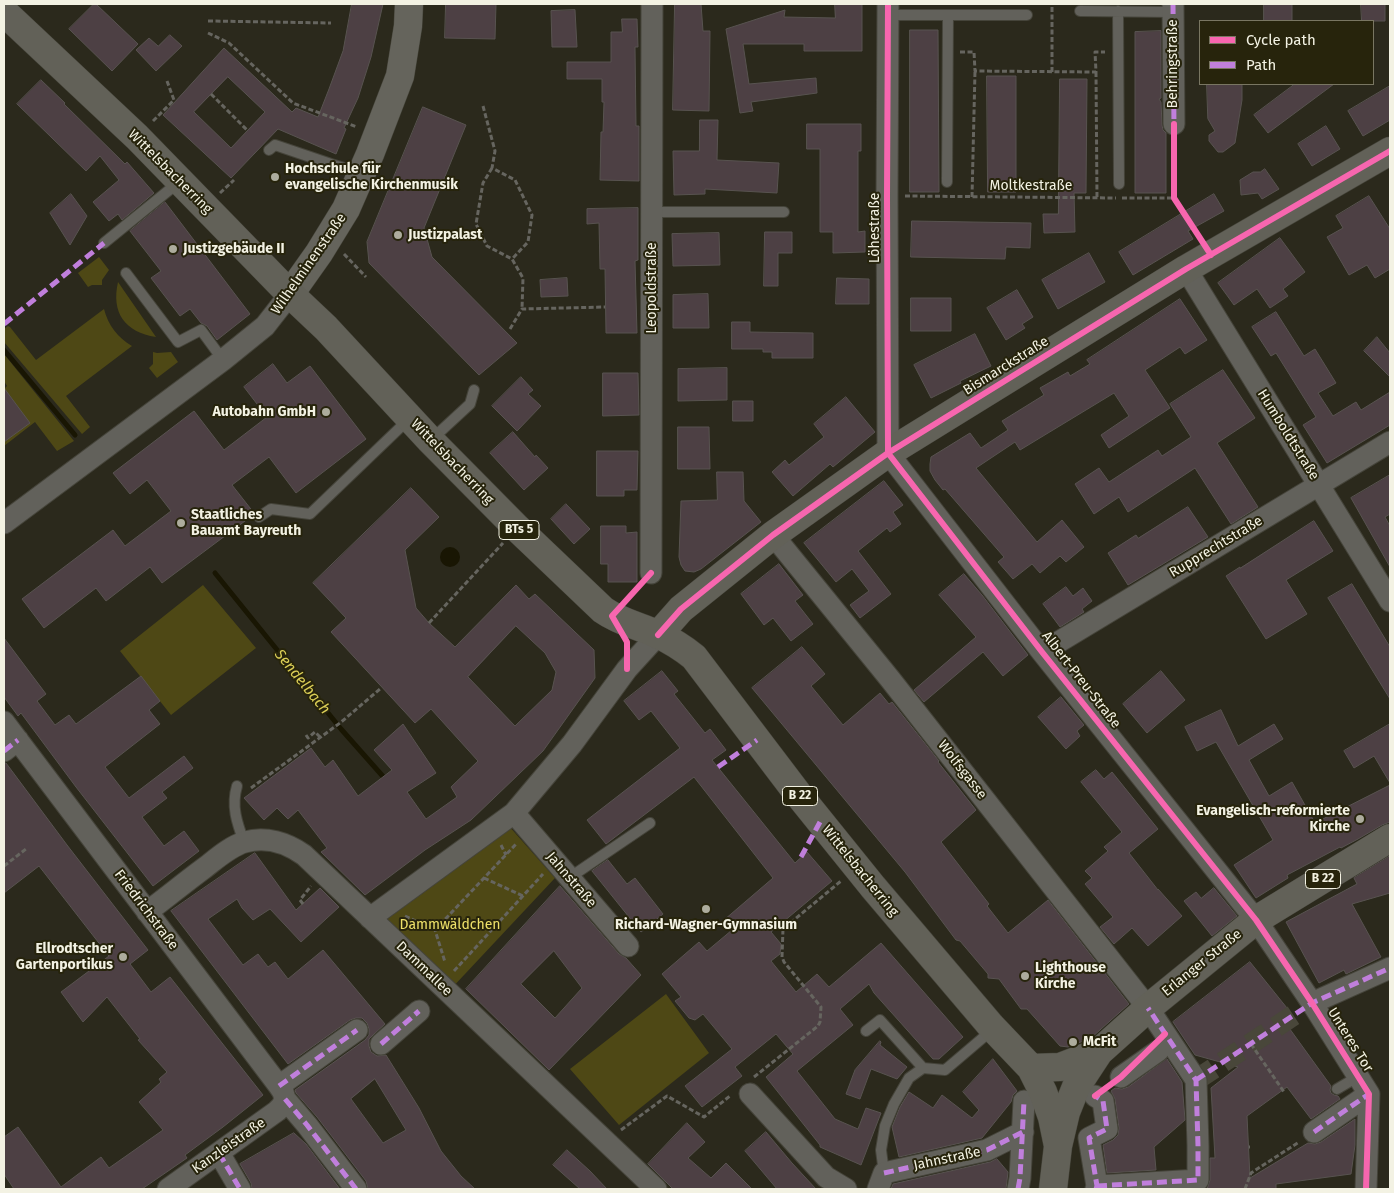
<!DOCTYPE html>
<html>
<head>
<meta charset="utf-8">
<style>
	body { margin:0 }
	#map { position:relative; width:1394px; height:1193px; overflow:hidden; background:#2b291c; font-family:"Fira Sans",sans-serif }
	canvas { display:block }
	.frame { position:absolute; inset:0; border:5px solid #f3f2e3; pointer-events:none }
	.legend { position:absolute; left:1199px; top:20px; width:175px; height:65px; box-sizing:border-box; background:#27240c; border:1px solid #797662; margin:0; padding:6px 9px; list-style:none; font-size:15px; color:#f3f2e3 }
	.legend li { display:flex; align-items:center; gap:10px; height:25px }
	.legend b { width:25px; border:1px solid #797662 }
</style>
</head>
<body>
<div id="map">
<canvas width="1394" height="1193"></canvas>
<div class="frame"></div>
<ul class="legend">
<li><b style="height:6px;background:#f766af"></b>Cycle path</li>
<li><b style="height:6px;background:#c07fdc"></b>Path</li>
</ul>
</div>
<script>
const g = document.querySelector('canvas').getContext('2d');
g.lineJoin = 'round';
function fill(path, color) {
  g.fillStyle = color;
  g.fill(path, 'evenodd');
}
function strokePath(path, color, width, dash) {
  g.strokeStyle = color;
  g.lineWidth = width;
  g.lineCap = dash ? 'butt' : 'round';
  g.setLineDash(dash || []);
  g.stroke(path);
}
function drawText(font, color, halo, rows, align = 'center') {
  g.font = font + ' "Fira Sans",sans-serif';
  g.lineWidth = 4;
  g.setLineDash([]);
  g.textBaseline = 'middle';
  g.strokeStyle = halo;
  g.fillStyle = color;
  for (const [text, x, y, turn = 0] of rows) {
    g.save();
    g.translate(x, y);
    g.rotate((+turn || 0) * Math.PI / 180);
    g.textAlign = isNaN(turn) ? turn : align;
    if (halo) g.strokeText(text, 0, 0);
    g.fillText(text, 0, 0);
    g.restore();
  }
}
const green = new Path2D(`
	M99,257l10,13 -7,10v5h-10l-4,2 -10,-14z
	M118,282l38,55c-31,-5 -45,-24 -38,-55z
	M104,309c4,16 14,29 28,37l-66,50 24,31 -8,7 -78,-92v-13l4,-3 2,1 26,33z
	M153,352l4,1 14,-1 7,10 -21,16 -8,-10 4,-4z
	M4,354l70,87 -17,10 -22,-29 -31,24v-57l3,-3 -3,-5z
	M203,585l53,63 -85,67 -51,-64z
	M508,825l47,53 -105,112 -68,-70z
	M666,994l43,59 -90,72 -49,-56z`);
const water = new Path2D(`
	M440 557a10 10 0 1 1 20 0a10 10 0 1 1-20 0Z`);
const stream = new Path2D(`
	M4,350l71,85
	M215,573l126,156 46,52`);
const building = new Path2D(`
	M94,4h2l42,40 -26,27 -43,-42z
	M352,4h31l-12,53 -13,41 -14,30 2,1 -10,25 -58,-25 -47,49 -68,-63 61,-67 68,64 4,-4 22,9 11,-28 14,-38zM228,77l37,35 -34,36 -37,-36z
	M446,4h50l-1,35 -50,-1z
	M675,4h26l2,27h7l-1,80 -36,-1z
	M835,4h27v47h-58v-7h-61l6,40 67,-6 1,15 -66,9 2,9 -13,2 -14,-84 59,-19 -1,7 51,1z
	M1264,4h28v17h-28z
	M1361,4h24v17h-23z
	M575,10l2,37h-25l-1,-36z
	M622,19h15l1,28h-3l1,79h3v55l-39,-1 1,-48h2l1,-30h-2v-23h-35v-17h44v-30h11z
	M910,30h28l1,162h-29z
	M1161,31v67l-2,1 2,3 1,23 1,5 3,3v60h-31v-161z
	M170,35l12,11 -26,25 -20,-21 13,-12 9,8z
	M987,76h29v116h-28z
	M1060,79h27l-1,114h-12l1,39 -31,1 -1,-19h15z
	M41,80l24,23 -1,1 61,60 2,-2 27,31 -32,27 -4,-6 -9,7 -16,-19 26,-22 -19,-24 -14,15 -69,-67z
	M1207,84h35v16l-7,43 -12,9h-5l-9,-11v-6l6,-4 -7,-12z
	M1295,84h39l-66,49 -14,-18z
	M1390,86v34l-27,16 -15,-25z
	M423,107l43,18 -42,103 8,29 85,86 -38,32 -110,-112 -2,-21z
	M700,120h18l-1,40 62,3 -2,30 -72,-4v5l-31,1 -1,-44h26z
	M807,124h54v27h-3v81l7,-1v21l-32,1v-21h-13v-83h-13z
	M1326,126l14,23 -28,17 -14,-22z
	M1265,169l14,20 -17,10 -4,-6 -17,2 -1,-15 13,-8h7z
	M71,194l16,22 -17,29 -20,-32z
	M1214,194l10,17 -36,20 5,8 -60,36 -14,-23z
	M1369,196l21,33v40l-15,9 -8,-13 -18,10 -22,-38 16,-9 -7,-12z
	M165,202l85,112 -33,26 -10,-14 -6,-3 -11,-14 -10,7 -29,-38 10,-7 -31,-40z
	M638,208v52l-3,1 2,72h-31l-1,-64h-5l-1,-46 -12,1v-15z
	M912,221l119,2 -1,25 -24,-1 -1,12 -94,-2z
	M765,232h27v21h-14v33h-14z
	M719,233l1,32 -47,1 -1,-32z
	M1280,238l25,34 -22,17 5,7 -18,12 -13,-19 -23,16 -16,-22z
	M1089,253l16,29 -47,27 -16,-29z
	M567,278l1,18 -27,1 -1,-17z
	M837,278l32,1v25h-33z
	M1017,290l16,27 -11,7 3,4 -19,12 -19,-32z
	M708,294l1,34h-36v-33z
	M911,298h40v33h-40z
	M1180,299l27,41 -22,14 -5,-7 -35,23 25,38 -61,40 -8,-13 28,-19 -15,-23 -94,57 -5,-8 -39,26 61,74 25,-22 22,27 -18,15 -6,-6 -20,17 -8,-9 -19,15 -15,-17 6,-5 -59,-68 -2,1 -8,-10 -5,-9v-7l1,-7 39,-24 11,15 27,-18 -6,-9 42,-26 -4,-7 28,-16 2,4 20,-12 -3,-4z
	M1276,312l28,44 11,-7 21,34 -18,10 15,23 23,-14 5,8 29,-18v33l-63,38 -24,-38 13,-8 -40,-64 -5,3 -19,-29z
	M732,322h18v10l63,1v25h-41v-6h-9v-3h-31z
	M975,334l16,32 -31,15 1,2 -30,15 -17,-33z
	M1377,337l13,16v24l-26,-26z
	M273,364l14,19 23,-17 56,73 -70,54 -27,-36 -37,28 22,28 -1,2 -91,68 -12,-16 -44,34 -10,-13 -52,40 -22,-29 91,-69 12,16 46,-35 -24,-31 -17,14 -17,-21 81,-62 30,39 43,-33 -23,-30z
	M727,368v32l-49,1v-32z
	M1223,370l32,48 -38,25 41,64 -27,17 -36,-56 -67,44 -9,-15 -25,17 -19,-30 24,-16 10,14 49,-32 4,6 29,-19 -21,-33z
	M603,373h35l1,42 -36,1z
	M521,377l12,13 -5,4 13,12 -24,25 -25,-25z
	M4,388l26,35 -26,19z
	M846,397l29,35 -42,35 -3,-3 -37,32 -21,-24 13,-12 4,5 35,-28 -10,-13z
	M733,401h20v20h-20z
	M678,427h31l1,42h-32z
	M513,432l22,25 1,-2 12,13 -24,22 -34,-37z
	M597,451h41l-1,39h-13v6h-27z
	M717,472h26l1,29 17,21 -60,47 -7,3 -9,-1 -4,-6 -2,-8 2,-56 36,-1z
	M1390,475v39l-5,3 5,9v41l-39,-69z
	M884,481l19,24 -10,7 8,12 -11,8 -3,-4 -29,23 33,43 -31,24 -10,-13 19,-14 -17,-22 -16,13 -32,-39z
	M411,488l28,29 -34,33 11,58 13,15 26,24 61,-62 13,14 6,-5 59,56 1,28 -52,73 -72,69 -46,30 -60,45 -44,-43 6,-4 -29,-38 -10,9 -11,-11 -13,12 -20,-22 67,-50 14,19 8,-7 25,36 34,-26 -18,-20 29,-26 33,49 -29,19 19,27 31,-22 -6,-10 27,-26 -47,-52 -16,14 -84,-91 15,-14 -33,-35zM516,626l29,27 11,19 -4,18 -37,36 -47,-49z
	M566,504l24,25 -16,15 -23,-25z
	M1188,507l20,30 -80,48 -20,-32 28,-18 2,3z
	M1314,521l19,30 -47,29 21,34 -41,25 -40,-63 14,-9v1z
	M601,526h25v7l11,-1v50h-29v-18h-7z
	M779,564l24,31 -8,6 18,23 -22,17 -18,-23 -9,7 -23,-31z
	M964,574l18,21 46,60 -25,21 -20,-24 -59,50 -10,-12 62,-53 -37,-42z
	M1352,584l38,63v52l-62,-101z
	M1066,587l7,9 10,-8 9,13 -10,8 2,3 -24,15 -17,-23z
	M4,638l42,56 -9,7 18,24 14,-10 7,9 65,-48 19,25 -11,9 11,14 -55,43 24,31 55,-42 9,12 -31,24 5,6 -25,19 22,29 20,-15 15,20 -46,35 -77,-99 -55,-74 -3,3 -14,-19z
	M802,647l23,27 -14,12 32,39 37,-32 9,11 3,-2 47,59 -1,1 38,48 -35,32 48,62 -2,2 21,27 40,-33 81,104 -38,34 -23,9 -8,-1 -33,-37h-6l-22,-30 -11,-1v-4l-28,-33 -4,-1 -51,-68 -153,-184z
	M662,671l16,20 -4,3 31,39 5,-4 16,21 -14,10 83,103 12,-11 25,29 -61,51 10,12 -1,10 -9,7 25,31 21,-18 12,13 52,-44 82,94 -24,22h-6l-59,-66 -5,-9 -29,25 13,16 -56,46 38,48 23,10 8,-21 15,5 -20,52 -41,-18v-2l-54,-68 27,-23 -17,-20 -41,33 7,9 -40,31 -17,-21 47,-37 -29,-35 -8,6 -6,-2 -14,-17 6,-4 -19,-23 37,-32 8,9 25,-21 -8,-10 49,-42 -79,-101 -88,67 -19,-24 93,-72 -29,-37 -12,9 -15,-19z
	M1161,671l24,29 -38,33 -24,-29z
	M1061,697l23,28 -7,6 3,5 -14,13 -28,-32z
	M1221,710l17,36 36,-22 9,15 -34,21 20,36 23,-14 23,41 75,-38v37l-8,3 -24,14 -17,9 -1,-1 -53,28 1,3 -32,20 -22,-33 39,-25 -57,-98 -19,9 -12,-24z
	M1390,724v59l-16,-27 -20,12 -10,-17z
	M4,763h2l61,82 81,105 -18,14 21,28 19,-15 93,118 -40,32 -38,28 2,3 -45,31h-128l-10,-15v-37l14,-10 43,60 40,-30 8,11 54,-38 -24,-28 22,-20 -2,-3 8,-7 -29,-32 2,-1 -33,-42 -24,25 -22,-30 48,-36 -70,-90 -35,27z
	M1096,770l8,9 8,-7 46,57 -29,24 29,37v-1l24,27 -34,30 -16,-18 -18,16 -14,-17 13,-10 -28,-33 7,-6 -7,-7 23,-20 -4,-4 18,-15 -41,-50z
	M255,853l41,57 24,-22 19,19 -38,35 -31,-33 -17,11 -11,-12 -5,-9 -29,20 35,46 15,-11 10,13 7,-5 13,17 35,-29 62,74 -12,11 -4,4v7l2,6 6,4 9,-1 33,53 22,43 20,25 14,13h-107l-2,-8 -49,-64 -21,-24 -1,-3 70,-50 4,-5v-6l-2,-6 -5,-5h-6l-6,2 -62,44 -117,-153zM375,1079l31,51 -23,13 -32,-44z
	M1390,856v37l-38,11 29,53 -35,17 -2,-4 -25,13 -33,-61 71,-38 -3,-6z
	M608,860l19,24 8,-6 28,36 -22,18 -49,-61z
	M560,886l59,68 7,4 15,17 -92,95 -83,-81zM554,951l28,37 -27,30 -34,-34z
	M1214,888l23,28 -25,20 -28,-35 12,-9 5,6z
	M1250,962l37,46 -8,6 52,72 -1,4 1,3 3,2 4,1 2,3 -29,20 -24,-32 -40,29 3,62 58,-35 7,1 6,-2 34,-23v26l-4,29 -75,10v5h-69l3,-9v-22h5l-4,-70 27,-21 -43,-12 -22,-33z
	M880,1041l1,1 -1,3 27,22 -10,12 -26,-10 -11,30 -14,-5 9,-24z
	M993,1059l24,32 -4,4 -2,7 -29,36 -83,19 -7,-30 8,-20 9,-15 24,16 9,-13 30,23 7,-8 -16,-18z
	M1167,1059l15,23 3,38 -31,27 2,23 -49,3 -4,-28 10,-5 5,-5 1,-7 -4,-29 -4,-8 4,-3 7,1 6,-2z
	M687,1123l18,19 -17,16 23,20 15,-15 26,26h-79l-25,-25z
	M766,1132l26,31 24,26h-39l-32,-38z
	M294,1133l12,11 34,45h-88l-1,-6 -11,-19z
	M567,1150l23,21 17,18h-27l-27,-24z
	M997,1159l11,13 -2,17h-115l2,-5 97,-22z`);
const streetTunnel = new Path2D(`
	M1196,1080l116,-77`);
const path = new Path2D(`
	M208,21l123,2
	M208,33l21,10 64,60 64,24
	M960,52h14l1,19 121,1 -1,-20h10
	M1052,72v-68
	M1096,72l1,126
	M211,94l37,37
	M483,106l12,45 -3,17 23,12 17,35 -4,27 -16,17 11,19 -1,31
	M153,121l21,-21 -7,-19
	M492,168l-9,15 -7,41 11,22 25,13
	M220,193l14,-13
	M905,196l211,2
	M972,197l3,-126
	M1122,198h52
	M344,254l22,23
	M510,329l12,-20 83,-2
	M429,623l74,-80
	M306,735l2,3 7,-6 5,5
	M251,788l89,-65 40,-34
	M501,845l5,10
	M4,866l22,-17
	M484,878l39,18
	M303,904l-3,-4 11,-14
	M405,916l30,14 10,32
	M435,930l82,-87
	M454,971l89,-97
	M1251,1044l33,48
	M754,1077l64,-51 2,-4 1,-15 -37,-45 -2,-5 1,-28 58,-48
	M621,1130l46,-34 37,21 27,-22
	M1249,1147h1
	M1245,1189l6,-16 48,-31`);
const lane = new Path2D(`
	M1080,11l93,1
	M1118,11l1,173
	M888,15h139
	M269,150l6,-5 56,19 29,9
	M947,182l1,-166
	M653,212h131
	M104,243l75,-61
	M126,273l52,69 23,-12 22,30
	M431,440l39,-36 4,-14
	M259,517l12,-8 39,5 99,-95
	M237,786c-6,20 0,37 7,56
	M569,878l81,-55
	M866,1031l14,-11 43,48 -14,10 -15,26 -9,22 -4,24 3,23
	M923,1068l22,2 47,-40
	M1337,1089l22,-13`);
const street = new Path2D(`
	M888,4l-1,192 1,257 154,199 214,268 56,83 57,91 -3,95
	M1173,4l1,120
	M1186,269l204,332
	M4,523l219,-163 42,-34 25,-32
	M773,535l117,144 258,329 48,72 2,66v34l-101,6
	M651,573l1,-569
	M1042,652l348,-210
	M4,722l275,364 4,6 2,7
	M4,751l14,-11
	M514,813l114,133
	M147,912c19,-14 37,-29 56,-43 12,-9 27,-23 42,-27 21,-6 42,1 59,13l352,334
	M370,918l144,-105 58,-69 55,-75 31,-34
	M1312,1003l78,-35
	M381,1044l38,-33
	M1121,1077l37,-26
	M279,1086l78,-56
	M750,1094l76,83 20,12
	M1095,1096l8,5 4,28 -18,9 8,48 -1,3
	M285,1099l22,26 49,64
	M1314,1132l55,-38
	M219,1153l21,36
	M168,1189l109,-78 5,-5 3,-7
	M878,1189l6,-16 103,-23 36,-18
	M1018,1189l2,-11 4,-77`);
const secondary = new Path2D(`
	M290,294l29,-41 27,-44 24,-55 30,-78 8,-50 1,-22`);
const primary = new Path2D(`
	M4,12l133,125 153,157 36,34 104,112 87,88 86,82c17,12 36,16 54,24 13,6 26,14 37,23l104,137 75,93 118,139 40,42 12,24 9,25 6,29
	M658,635l23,-26 92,-74 115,-82 298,-184 204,-118
	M1031,1068l29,-1 39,-15
	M1053,1189l5,-43 8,-34 10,-25 23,-35 49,-44 108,-88 134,-82`);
const quiet = new Path2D(`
	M1173,4l1,125
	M4,324l100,-81
	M4,751l14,-11
	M718,767l39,-27
	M801,857l19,-35
	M381,1044l38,-33
	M1196,1080l116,-77 78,-35
	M279,1086l78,-56
	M285,1099l22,26 49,64
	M1314,1132l55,-38
	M219,1153l21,36
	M884,1173l103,-23 36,-18
	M1097,1186l101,-6v-34l-2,-66 -48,-72
	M1018,1189l2,-11 4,-77
	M1096,1189l1,-3 -8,-48 18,-9 -4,-28 -8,-5 2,-1`);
const cycleway = new Path2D(`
	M888,4l-1,192 1,257
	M1174,124v74l37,57
	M888,453l154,199 214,268 56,83 57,91 -3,95
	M658,635l23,-26 92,-74 115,-82 298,-184 204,-118
	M627,669v-27l-15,-26 39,-43
	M1095,1096l26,-19 44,-43`);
const markers = [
	[275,177,5,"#adac9d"],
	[398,235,5,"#adac9d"],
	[173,249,5,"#adac9d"],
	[326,412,5,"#adac9d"],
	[181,523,5,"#adac9d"],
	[1360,819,5,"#adac9d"],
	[706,909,5,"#adac9d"],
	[123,957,5,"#adac9d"],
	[1025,976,5,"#adac9d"],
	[1073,1042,5,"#adac9d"]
];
const shields = [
	[519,530,40],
	[800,796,35],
	[1323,879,35]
];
const shieldNames = [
	["BTs 5",519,530],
	["B 22",800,796],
	["B 22",1323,879]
];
const streetNames = [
	["Behringstraße",1173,64,-90],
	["Wittelsbacherring",170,172,45],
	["Moltkestraße",1031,186],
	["Löhestraße",875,228,-90],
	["Wilhelminenstraße",309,264,-55],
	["Leopoldstraße",652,288,-90],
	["Bismarckstraße",1006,366,-32],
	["Humboldtstraße",1288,435,58],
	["Wittelsbacherring",452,462,46],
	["Rupprechtstraße",1216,547,-31],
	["Albert-Preu-Straße",1081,680,52],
	["Wolfsgasse",962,770,52],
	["Wittelsbacherring",860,871,51],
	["Jahnstraße",571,880,49],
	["Friedrichstraße",146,910,53],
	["Erlanger Straße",1202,963,-39],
	["Dammallee",424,969,44],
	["Unteres Tor",1350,1040,58],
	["Kanzleistraße",229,1146,-35],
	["Jahnstraße",947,1159,-12]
];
const poiNames = [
	["Hochschule für",285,169],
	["evangelische Kirchenmusik",285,185],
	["Justizpalast",408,235],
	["Justizgebäude II",183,249],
	["Autobahn GmbH",316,412,"right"],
	["Staatliches",191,515],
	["Bauamt Bayreuth",191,531],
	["Evangelisch-reformierte",1350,811,"right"],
	["Kirche",1350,827,"right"],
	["Richard-Wagner-Gymnasium",706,925,"center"],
	["Ellrodtscher",113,949,"right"],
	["Gartenportikus",113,965,"right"],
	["Lighthouse",1035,968],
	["Kirche",1035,984],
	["McFit",1083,1042]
];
const parkNames = [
	["Dammwäldchen",450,925]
];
const waterNames = [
	["Sendelbach",302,682,51]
];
fill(green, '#4e4815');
fill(water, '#191603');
strokePath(stream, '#191603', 5);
fill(building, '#4d4044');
strokePath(building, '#585350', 1);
strokePath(streetTunnel, '#49473a', 21, [21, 11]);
strokePath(lane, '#45443a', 12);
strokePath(street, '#45443a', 23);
strokePath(secondary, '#45443a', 29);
strokePath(primary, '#45443a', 29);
strokePath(path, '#66655f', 3, [5, 2.5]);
strokePath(lane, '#62615b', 10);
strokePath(street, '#62615b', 21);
strokePath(secondary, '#65645c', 28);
strokePath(primary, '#626158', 28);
strokePath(quiet, '#c07fdc', 5, [10, 5]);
strokePath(cycleway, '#f766af', 6);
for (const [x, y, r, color] of markers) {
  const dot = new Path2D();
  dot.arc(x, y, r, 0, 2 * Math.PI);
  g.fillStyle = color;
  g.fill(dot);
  strokePath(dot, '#27240c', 2);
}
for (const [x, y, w] of shields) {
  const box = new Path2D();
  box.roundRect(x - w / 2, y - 9.5, w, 19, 4);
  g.fillStyle = '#27240c';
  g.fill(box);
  strokePath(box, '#f3f2e3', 1);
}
drawText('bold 12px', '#f3f2e3', null, shieldNames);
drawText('14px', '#f3f2e3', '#27240c', streetNames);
drawText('bold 14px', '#f3f2e3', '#27240c', poiNames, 'left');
drawText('14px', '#ede069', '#27240c', parkNames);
drawText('italic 15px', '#dbce56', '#27240c', waterNames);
</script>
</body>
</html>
